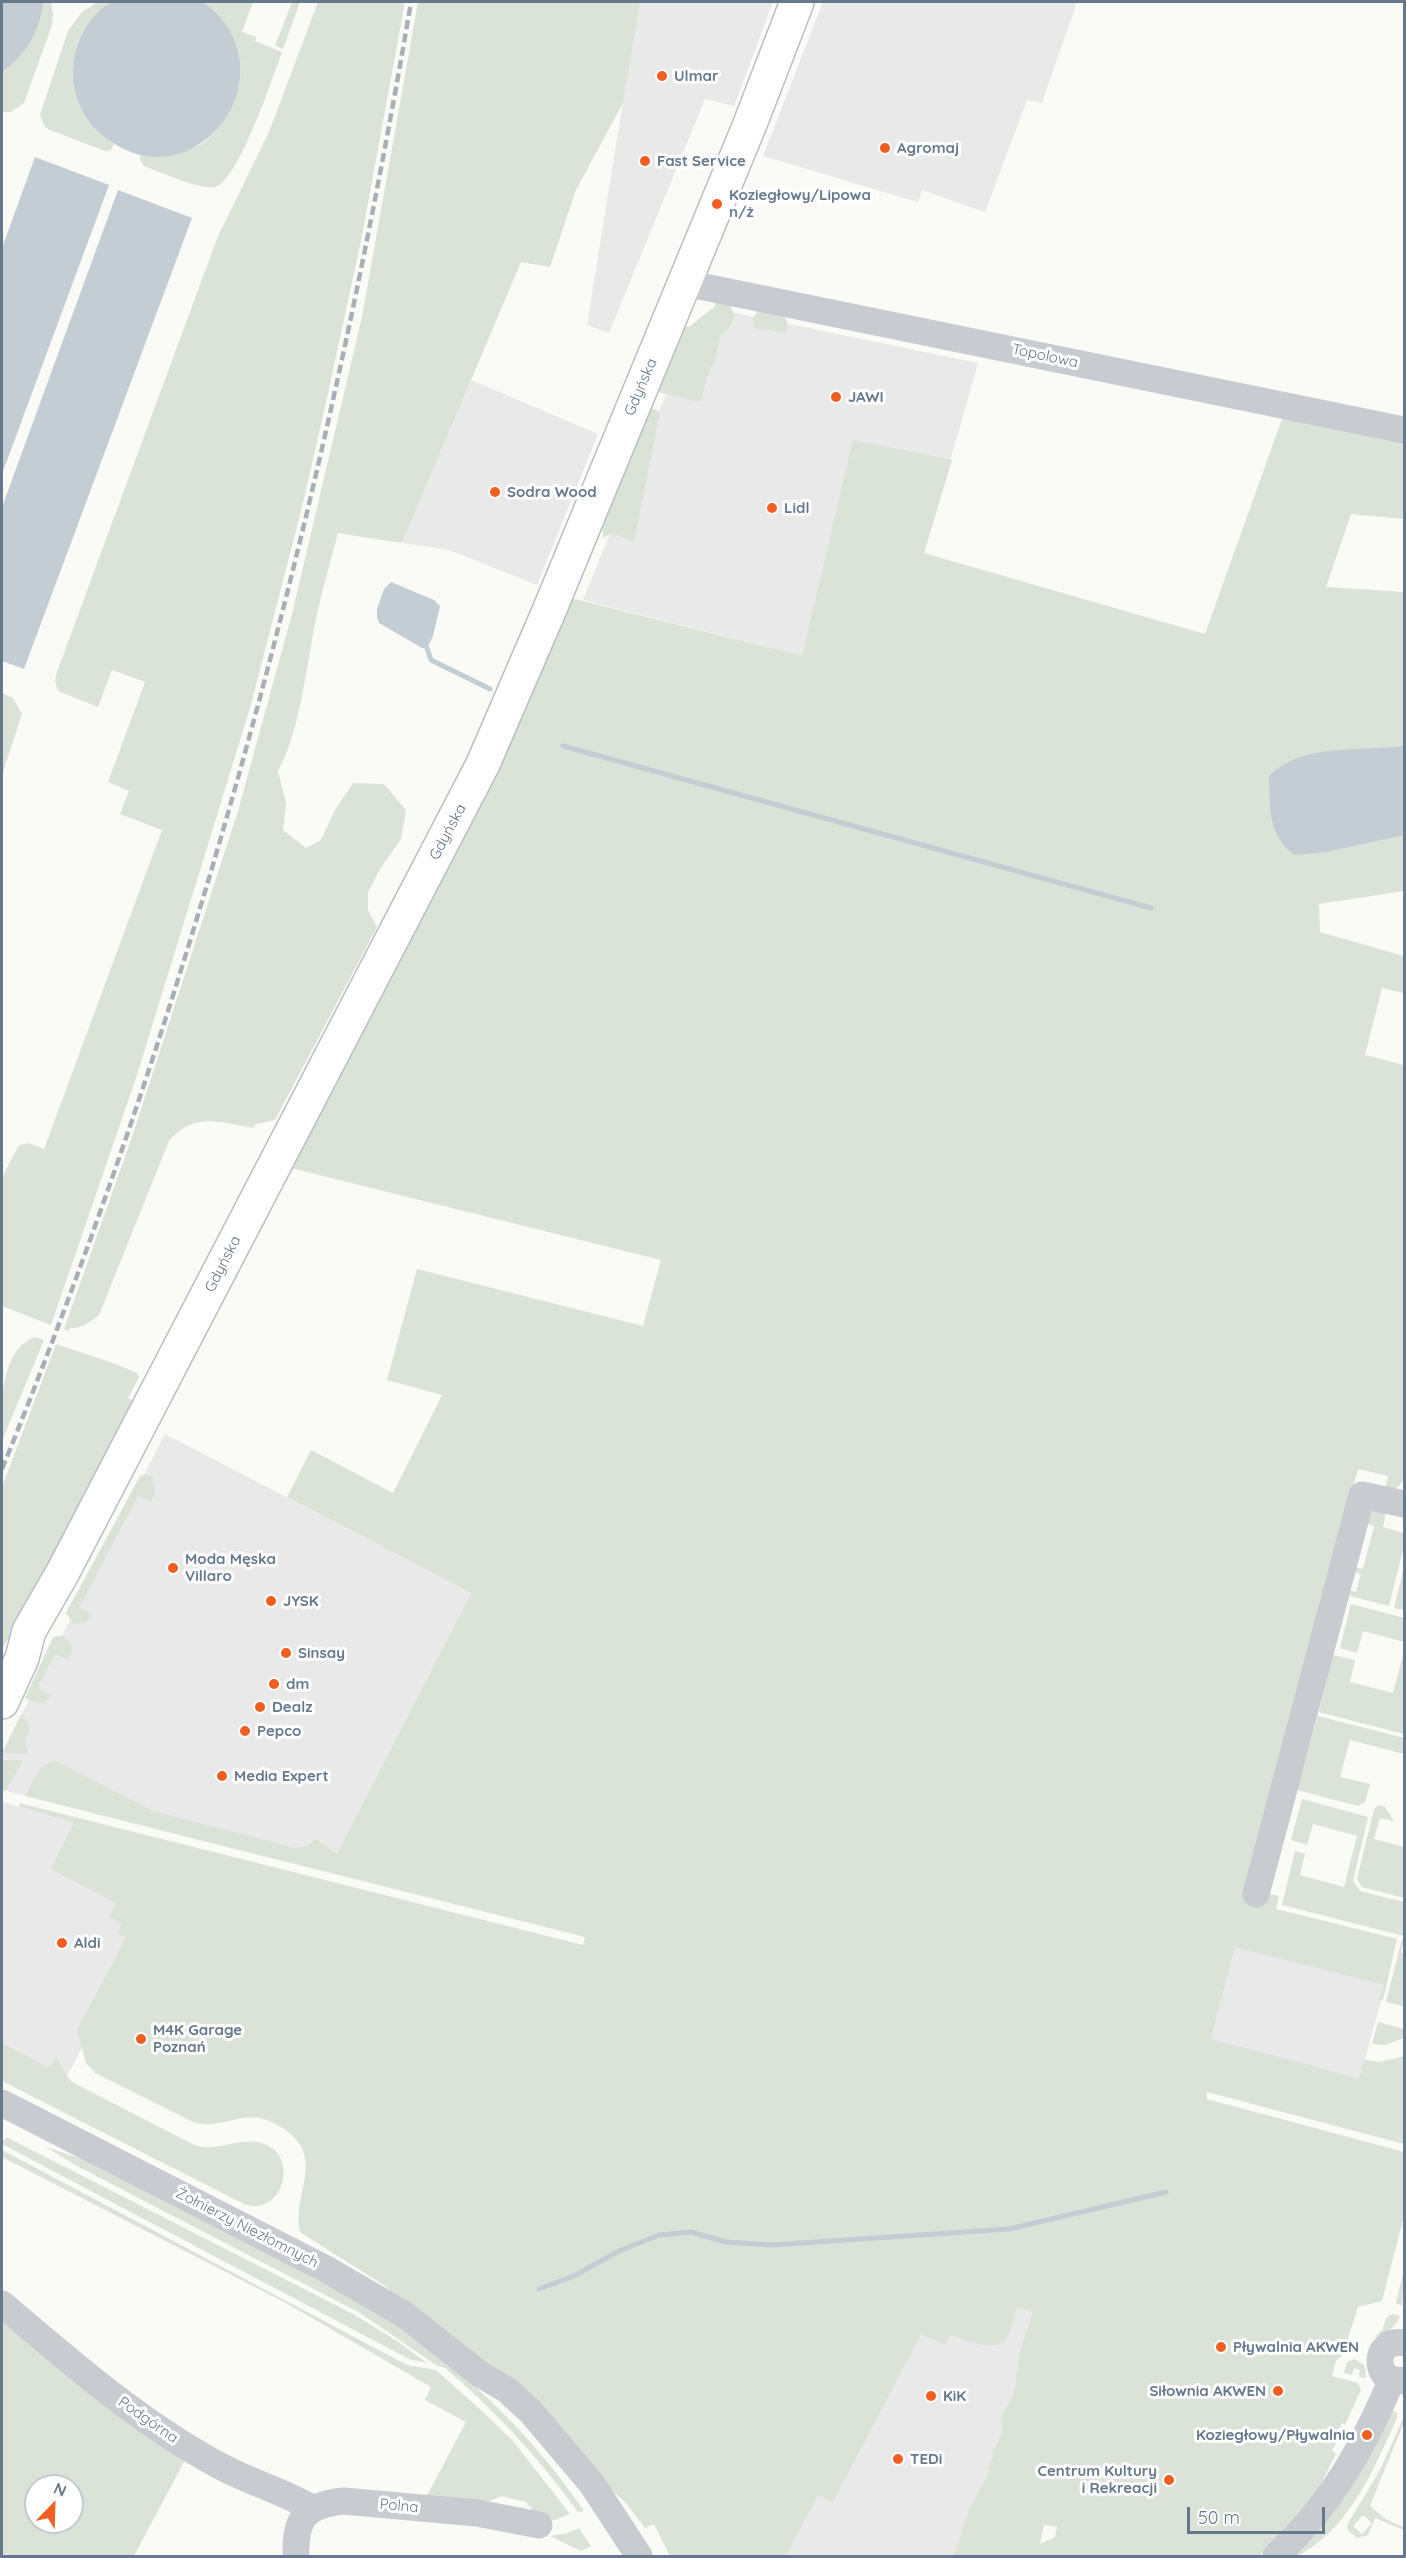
<!DOCTYPE html>
<html>
<head>
<meta charset="utf-8">
<style>
	body { margin:0 }
	#map { position:relative; width:1406px; height:2558px; overflow:hidden; background:#fafaf7; font-family:Quicksand,sans-serif }
	canvas { display:block }
	.frame { position:absolute; inset:0; border:3px solid #66788b; pointer-events:none }
	.north { position:absolute; left:24px; top:2474px; width:60px; height:60px; box-sizing:border-box; background:#fff; border:2px solid #c2c9d1; border-radius:50%; rotate:23deg; font-size:16px; font-weight:700; line-height:24px; text-align:center; color:#66788b }
	.north::after { content:''; display:block; margin:auto; width:21px; height:27px; background:#f25e1f; clip-path:polygon(50% 0,100% 100%,50% 72%,0 100%) }
	.scale { position:absolute; left:1187px; top:2507px; width:138px; height:27px; box-sizing:border-box; border:3px solid #66788b; border-top:0; padding-left:8px; font-size:18px; line-height:21px; white-space:nowrap; color:#66788b; -webkit-text-stroke:4px #fff; paint-order:stroke }
</style>
</head>
<body>
<div id="map">
<canvas width="1406" height="2558"></canvas>
<div class="frame"></div>
<div class="north">N</div>
<div class="scale">50 m</div>
</div>
<script>
const g = document.querySelector('canvas').getContext('2d');
g.lineJoin = 'round';
function fill(path, color) {
  g.fillStyle = color;
  g.fill(path, 'evenodd');
}
function strokePath(path, color, width, dash) {
  g.strokeStyle = color;
  g.lineWidth = width;
  g.lineCap = dash ? 'butt' : 'round';
  g.setLineDash(dash || []);
  g.stroke(path);
}
function drawText(font, color, halo, rows, align = 'center') {
  g.font = font + ' Quicksand,sans-serif';
  g.lineWidth = 6;
  g.setLineDash([]);
  g.textBaseline = 'middle';
  g.strokeStyle = halo;
  g.fillStyle = color;
  for (const [text, x, y, turn = 0] of rows) {
    g.save();
    g.translate(x, y);
    g.rotate((+turn || 0) * Math.PI / 180);
    g.textAlign = isNaN(turn) ? turn : align;
    if (halo) g.strokeText(text, 0, 0);
    g.fillText(text, 0, 0);
    g.restore();
  }
}
const built = new Path2D(`
	M639,2h134l-39,104 -29,-7 -96,234 -22,-8z
	M823,2h254l-35,101 -15,-3 -42,112 -63,-22 -4,12 -155,-46z
	M731,312l247,51 -54,190 -48,122 -293,-75 83,-205z
	M471,380l127,54 -61,151 -88,-35 -47,-7z
	M165,1434l306,159 -143,279 -326,-82v-37z
	M2,1802l73,21 90,65 -99,190 -64,-35z
	M1235,1946l150,39 -25,93 -149,-38z
	M1074,2216l-102,340h-186l120,-232z`);
const green = new Path2D(`
	M42,2h9l2,12 -1,11 -28,78 -13,9h-9v-40c25,-18 37,-40 40,-70z
	M98,2h13c-55,35 -46,106 3,142l-3,6 -6,1 -55,-21 -5,-3 -5,-12 28,-84 14,-19z
	M203,2h50l-11,30 14,5 -1,4 27,11c-9,24 -44,130 -67,135 -16,3 -54,-15 -71,-21l-4,-6v-6l6,1c15,-2 35,-2 50,-8 13,-6 21,-17 29,-29 28,-42 18,-86 -22,-116z
	M292,2h8l-17,47 -8,-3z
	M318,2h87l-44,239 -36,166 -23,100 -52,201 -114,370 -85,247 -49,-19v-129l17,-32 10,-2 15,6 118,-319 -42,-16 9,-23 -21,-9 37,-100 -33,-12 -14,37 -40,-16 -3,-10 2,-9 161,-436 51,-104z
	M418,2h222l-17,101 -47,87 -26,77 -29,-5 -119,281 -64,-10c-7,27 -15,53 -21,81 -10,46 -16,116 -39,157l8,32 -3,27 23,18 15,-8 14,-30 18,-27 31,1 22,26 -5,29 -21,30 -12,23v18l9,17 -102,193 -19,4 -3,4c-34,-6 -59,-16 -84,13l-70,174c-9,7 -17,14 -29,13l-1,3 -5,-2 68,-192 106,-326 54,-197 70,-297z
	M715,300l14,3 6,13 -5,11 -10,9 -6,30h-3l-11,36 -42,-10 28,-66 3,1 26,-21z
	M760,310l24,5 4,9 -1,9 -32,-5 -3,-10z
	M651,408l9,4 -26,130 -22,-9 -9,5v-13z
	M1283,416l121,23v80l-53,-5 -25,73 78,5v299l-85,13 1,28 84,24v37l-22,-5 -17,67 39,10v410c-2,11 -8,15 -19,15l3,-14 -30,-7 -95,362 2,62 14,3 -3,13 121,30 -14,61 -5,2 6,-17 -149,-38 -24,92 148,39 3,-7 -2,-1 5,-10 15,2 24,-6v88l-197,-52v7l197,53v64l-22,85 -24,6 -15,47 -7,7 -4,15 26,7 3,7 -16,35 -3,-2 -4,8 3,2 -9,18 4,3 -21,41 -44,51 -12,10h-305l14,-43 22,-43 -3,-2 7,-13 -2,-2 11,-21 -2,-14 13,-25 7,-45 12,-36 -16,-5c-4,9 -5,24 -11,32 -11,15 -42,0 -56,-4l-5,10 -24,-11 -88,168 -15,-7 -32,61h-116l-16,-32 -9,4 -19,-25 -242,-218 -83,-52c-12,-30 25,-73 -13,-101 -8,-6 -18,-12 -29,-14 -22,-3 -39,10 -64,5l-100,-50 -9,-10 -9,-33 49,-92 -9,-5 5,-9 -13,-7 7,-14 -65,-34 23,-46 -54,-16 -1,-4 564,142 2,-8 -560,-141c8,-14 14,-34 31,-35l97,50 142,37 12,-2 9,-7 21,15 134,-261 -184,-96 24,-47 82,43 49,-98 -55,-15 30,-111 226,57 18,-66 -374,-93 280,-570 235,59 51,-216 99,20 -28,93 281,81zM1044,2525l13,2 -2,10 -15,7z
	M2,693l11,5 9,16 -20,61z
	M35,1337l9,3 -42,101c-1,-37 -2,-91 33,-104z
	M56,1344c28,10 55,17 81,29l2,4 -11,21 10,6 -118,217 -18,28v-162z
	M144,1475l8,1 3,18 -4,8 -13,-6 -59,112 13,7 -6,7 -12,2 -8,-11 74,-137z
	M1372,1511l14,1 -3,15 21,6v13l-15,60 -47,-12 1,-5 13,3 5,-18 -13,-4 1,-4 14,3 11,-43 -13,-4 4,-7z
	M1404,1567v43l-10,-2z
	M1351,1604l53,14v24l-41,-11 -6,22 -17,-5z
	M61,1636l8,6 3,8 -4,10 -13,-6 -17,34 13,7 -8,8 -9,-1 -9,-4 28,-61z
	M1404,1651v83l-85,-22 14,-57 22,5 -5,22 43,11z
	M21,1715c11,8 9,17 4,28l3,7 -2,4 -24,-1z
	M1318,1716l86,22v16l-54,-14 -10,37 30,7 -5,18 -7,4 -61,-16z
	M2,1760h21l-17,31 -4,-1z
	M1302,1799l66,18 -15,64 7,10 44,11v34l-122,-31 13,-54 10,3 -5,21 44,12 13,-51 -44,-12 -6,21 -16,-5z
	M1378,1805l7,2 9,14 -14,-3 -6,21 30,8v51l-42,-11 -5,-8 17,-70z
	M1402,1939h2l-3,13 3,2 -1,52 -17,-4z
	M1378,2022l26,7v9l-19,7 -13,-1z
	M2,2043l47,25 7,-12 7,15 9,11 122,63c26,9 53,-14 78,3 25,18 7,69 -28,56l-242,-123z
	M6,2137l347,177 44,27 30,22 -18,-4 -407,-215v-4l2,1z
	M46,2147l42,14c60,30 119,60 179,91 47,24 96,47 139,78 69,51 130,110 178,181l-6,1c-39,-54 -82,-101 -133,-144l-9,-3 -76,-52 -283,-147z
	M2,2150l405,215 29,5 47,42 30,29 57,73 -15,6 -18,-4 -11,-14 -25,-6 -24,11 -53,-6 42,-79 -41,-22 6,-13 -145,-84 -284,-146z
	M1404,2269l-2,37 -6,-3z
	M1392,2314l8,2c-5,11 -13,18 -25,21l8,-8 3,-11z
	M2,2319l184,139 -52,98h-132zM36,2486h36v36h-36z
	M1355,2359l10,7 1,12 -7,-1 1,-7 -6,-2 -2,7 -8,-2 3,-11z
	M1391,2410l6,3v5c-22,48 -40,94 -82,127 -9,6 -14,11 -24,11z
	M1404,2416v6l-34,84 17,14 17,7v3l-29,-12 -7,17 -11,3 -9,-8 -1,-5 34,-57zM1363,2515l9,8 -10,11 -9,-8z
	M579,2528l12,18 -10,5 -31,-15 17,-3z`);
const water = new Path2D(`
	M2,2l41,1c-4,30 -17,52 -41,69z
	M111,2h92c94,68 -7,205 -97,136 -20,-14 -32,-38 -33,-63 -1,-29 13,-58 38,-73z
	M35,157l74,28 -107,289v-226z
	M118,190l74,28 -168,451 -22,-8v-154z
	M391,582l43,18 6,6 -7,30 -6,12h-5l-43,-25 -2,-5v-9l7,-20z
	M1404,746v89l-78,17 -31,3c-28,-20 -25,-48 -26,-79 34,-34 91,-24 135,-30z`);
const stream = new Path2D(`
	M427,648l4,12 59,29
	M563,746l588,162
	M539,2289l35,-13 45,-25 40,-16 32,-3 35,10 45,3 238,-16 157,-37`);
const minor = new Path2D(`
	M685,283l719,147
	M1256,1894l106,-399 42,9
	M2,2103l324,166 79,46 75,59 27,16 24,22 61,72 47,72
	M2,2304c68,58 138,119 218,162 30,16 62,25 92,42
	M1404,2343c-33,-6 -31,44 0,37
	M296,2556c-1,-38 9,-51 48,-55l133,12 62,12
	M1276,2556c55,-51 87,-108 116,-177`);
const major = new Path2D(`
	M2,1702l20,-44 7,-27 34,-59 420,-808 66,-153 201,-487 47,-122`);
const rail = new Path2D(`
	M2,1469c192,-471 324,-966 409,-1467`);
const markers = [
	[662,76,6,"#f25e1f"],
	[885,148,6,"#f25e1f"],
	[645,161,6,"#f25e1f"],
	[717,204,6,"#f25e1f"],
	[836,397,6,"#f25e1f"],
	[495,492,6,"#f25e1f"],
	[772,508,6,"#f25e1f"],
	[173,1568,6,"#f25e1f"],
	[271,1601,6,"#f25e1f"],
	[286,1653,6,"#f25e1f"],
	[274,1684,6,"#f25e1f"],
	[260,1707,6,"#f25e1f"],
	[245,1731,6,"#f25e1f"],
	[222,1776,6,"#f25e1f"],
	[62,1943,6,"#f25e1f"],
	[141,2039,6,"#f25e1f"],
	[1221,2347,6,"#f25e1f"],
	[1278,2391,6,"#f25e1f"],
	[931,2396,6,"#f25e1f"],
	[1367,2435,6,"#f25e1f"],
	[898,2459,6,"#f25e1f"],
	[1169,2480,6,"#f25e1f"]
];
const poiNames = [
	["Ulmar",674,76],
	["Agromaj",897,148],
	["Fast Service",657,161],
	["Koziegłowy/Lipowa",729,195],
	["n/ż",729,212],
	["JAWI",848,397],
	["Sodra Wood",507,492],
	["Lidl",784,508],
	["Moda Męska",185,1559],
	["Villaro",185,1576],
	["JYSK",283,1601],
	["Sinsay",298,1653],
	["dm",286,1684],
	["Dealz",272,1707],
	["Pepco",257,1731],
	["Media Expert",234,1776],
	["Aldi",74,1943],
	["M4K Garage",153,2030],
	["Poznań",153,2047],
	["Pływalnia AKWEN",1233,2347],
	["Siłownia AKWEN",1266,2391,"right"],
	["KiK",943,2396],
	["Koziegłowy/Pływalnia",1355,2435,"right"],
	["TEDi",910,2459],
	["Centrum Kultury",1157,2471,"right"],
	["i Rekreacji",1157,2488,"right"]
];
const streetNames = [
	["Topolowa",1045,356,12],
	["Gdyńska",641,387,-67],
	["Gdyńska",448,832,-62],
	["Gdyńska",223,1264,-63],
	["Żołnierzy Niezłomnych",247,2228,27],
	["Podgórna",148,2420,35],
	["Polna",399,2506,5]
];
fill(built, '#e8e9e8');
fill(green, '#dbe2d8');
fill(water, '#c3cdd3');
strokePath(stream, '#c3cdd3', 5);
strokePath(major, '#babfc3', 36);
strokePath(minor, '#c8cbd0', 27);
strokePath(major, '#fff', 33);
strokePath(rail, '#a9afb6', 4.5, [9, 4.5]);
for (const [x, y, r, color] of markers) {
  const dot = new Path2D();
  dot.arc(x, y, r, 0, 2 * Math.PI);
  g.fillStyle = color;
  g.fill(dot);
  strokePath(dot, '#fff', 2);
}
drawText('bold 15px', '#66788b', '#fff', poiNames, 'left');
drawText('15px', '#66788b', '#fff', streetNames);
</script>
</body>
</html>
